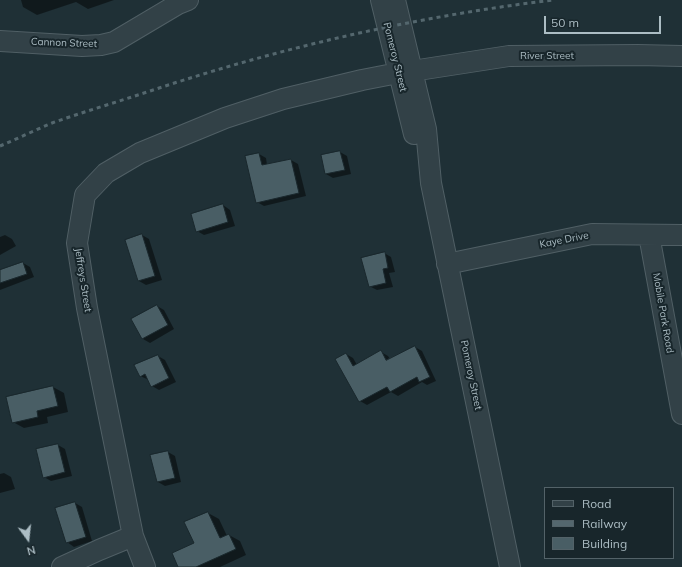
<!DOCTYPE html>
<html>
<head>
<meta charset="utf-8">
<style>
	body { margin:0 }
	#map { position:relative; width:682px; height:567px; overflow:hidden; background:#1f3036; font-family:Mulish,sans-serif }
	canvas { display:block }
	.legend { position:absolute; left:544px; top:487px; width:130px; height:72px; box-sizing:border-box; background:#18262b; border:1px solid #536268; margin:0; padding:5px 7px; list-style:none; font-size:12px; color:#acbdc4 }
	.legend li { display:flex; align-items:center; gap:8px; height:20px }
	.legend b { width:20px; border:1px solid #536268 }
	.north { position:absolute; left:8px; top:519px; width:40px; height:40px; -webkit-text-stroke:3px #18262b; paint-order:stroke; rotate:165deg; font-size:11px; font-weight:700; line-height:16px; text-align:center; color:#acbdc4 }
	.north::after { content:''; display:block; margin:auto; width:14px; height:18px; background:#acbdc4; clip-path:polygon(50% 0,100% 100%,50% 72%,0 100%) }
	.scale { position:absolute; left:544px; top:16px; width:117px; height:18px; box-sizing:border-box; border:2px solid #acbdc4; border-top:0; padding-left:5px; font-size:12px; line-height:14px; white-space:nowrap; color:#acbdc4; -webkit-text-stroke:3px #18262b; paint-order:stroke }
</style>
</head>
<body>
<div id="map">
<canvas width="682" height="567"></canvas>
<ul class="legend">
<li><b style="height:5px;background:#324147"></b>Road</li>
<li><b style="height:5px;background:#54676e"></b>Railway</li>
<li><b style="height:11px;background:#495e65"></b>Building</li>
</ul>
<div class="north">N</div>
<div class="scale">50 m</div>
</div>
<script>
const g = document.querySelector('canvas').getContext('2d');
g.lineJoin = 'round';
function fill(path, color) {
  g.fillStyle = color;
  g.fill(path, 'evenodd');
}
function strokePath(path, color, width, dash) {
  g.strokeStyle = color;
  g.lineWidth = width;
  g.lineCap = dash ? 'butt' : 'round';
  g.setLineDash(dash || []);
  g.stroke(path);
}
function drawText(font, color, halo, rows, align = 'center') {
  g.font = font + ' Mulish,sans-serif';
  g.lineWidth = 4;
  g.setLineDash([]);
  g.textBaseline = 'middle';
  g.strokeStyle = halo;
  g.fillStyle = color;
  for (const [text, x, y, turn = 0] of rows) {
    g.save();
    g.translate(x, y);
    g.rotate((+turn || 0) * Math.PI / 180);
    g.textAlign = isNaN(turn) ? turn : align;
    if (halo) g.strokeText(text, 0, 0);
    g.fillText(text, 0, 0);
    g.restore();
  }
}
const shadow = new Path2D(`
	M21,0h93l-26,9 -12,-7 -39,13 -14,-8z
	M340,152l7,4 4,18 -18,4 -7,-4z
	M259,154l7,4 1,7 24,-5 7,4 8,32 -42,10 -7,-4z
	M223,205l7,5 5,16 -31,9 -7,-4z
	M5,235l7,4 4,7 -16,9v-18z
	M142,235l7,4 13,41 -16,5 -7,-4z
	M384,253l7,4 4,15 -6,1 4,14 -16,3 -8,-4z
	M23,263l7,4 4,10 -34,13v-19z
	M157,306l7,4 10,19 -24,14 -7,-4 -11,-20z
	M415,347l7,4 14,30 -9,4 -5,-3 -24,14 -7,-4 -24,13 -7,-4 -14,-47 7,4 4,7 24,-13 7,4 2,3z
	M158,356l7,4 11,22 -17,8 -7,-4 -3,-6 -9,-4z
	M53,387l11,6 4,19 -21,5 1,6 -24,5 -11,-6z
	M58,445l7,4 7,27 -21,5 -7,-4 -6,-27z
	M168,452l7,4 6,26 -16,4 -7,-4z
	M4,473l7,4 4,12 -15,4v-19z
	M75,503l7,4 10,34 -18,6 -7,-5z
	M208,513l11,6 8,17 2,-1 11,6 6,14 -26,12h-41l16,-23z`);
const building = new Path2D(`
	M340,151l5,19 -20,4 -4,-19z
	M259,153l3,12 29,-6 8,34 -43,10 -11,-47z
	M223,204l5,18 -32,10 -5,-18z
	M142,234l13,42 -17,5 -13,-41z
	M385,252l3,16 -5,1 3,14 -17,4 -8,-29z
	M23,262l4,12 -27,9v-13z
	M157,305l11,20 -26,14 -11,-20z
	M415,346l15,31 -11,5 -2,-5 -27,15 -3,-5 -28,15 -24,-43 11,-6 7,13 28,-16 5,10z
	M158,355l11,23 -18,9 -6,-13 -5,3 -6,-12z
	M53,386l5,20 -21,5 1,6 -26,6 -6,-26z
	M58,444l7,28 -22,6 -7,-29z
	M168,451l7,27 -18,4 -7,-27z
	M75,502l11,35 -20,6 -11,-35z
	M208,512l12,26 9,-4 7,15 -40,18h-18l-6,-14 22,-10 -10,-21z`);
const minor = new Path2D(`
	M381,0l33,134
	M395,0l31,129 5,54 79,384
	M0,41l82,5 19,-1 13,-3 64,-38 10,-4
	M412,71l97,-15 129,-1 44,1
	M649,235l33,179
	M447,264l145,-30 90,1
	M62,567l37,-17 34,-14
	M145,567l-12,-31 -46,-228 -10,-65 8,-48 21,-22 34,-20 85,-35 58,-19 79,-19 36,-7`);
const rail = new Path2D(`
	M0,146c17,-7 35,-16 52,-23 31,-11 62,-20 92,-30 134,-45 269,-76 409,-93`);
const streetNames = [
	["Cannon Street",64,43,2],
	["River Street",547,56],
	["Pomeroy Street",395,57,76],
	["Kaye Drive",564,240,-11],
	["Jeffreys Street",83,280,81],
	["Mobile Park Road",663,313,80],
	["Pomeroy Street",471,375,78]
];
fill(shadow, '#0007');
fill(building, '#495e65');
strokePath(building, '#1a282d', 1);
strokePath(minor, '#505f65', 22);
strokePath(minor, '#324147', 20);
strokePath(rail, '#54676e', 3, [4, 4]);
drawText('10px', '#acbdc4', '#18262b', streetNames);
</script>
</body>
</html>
